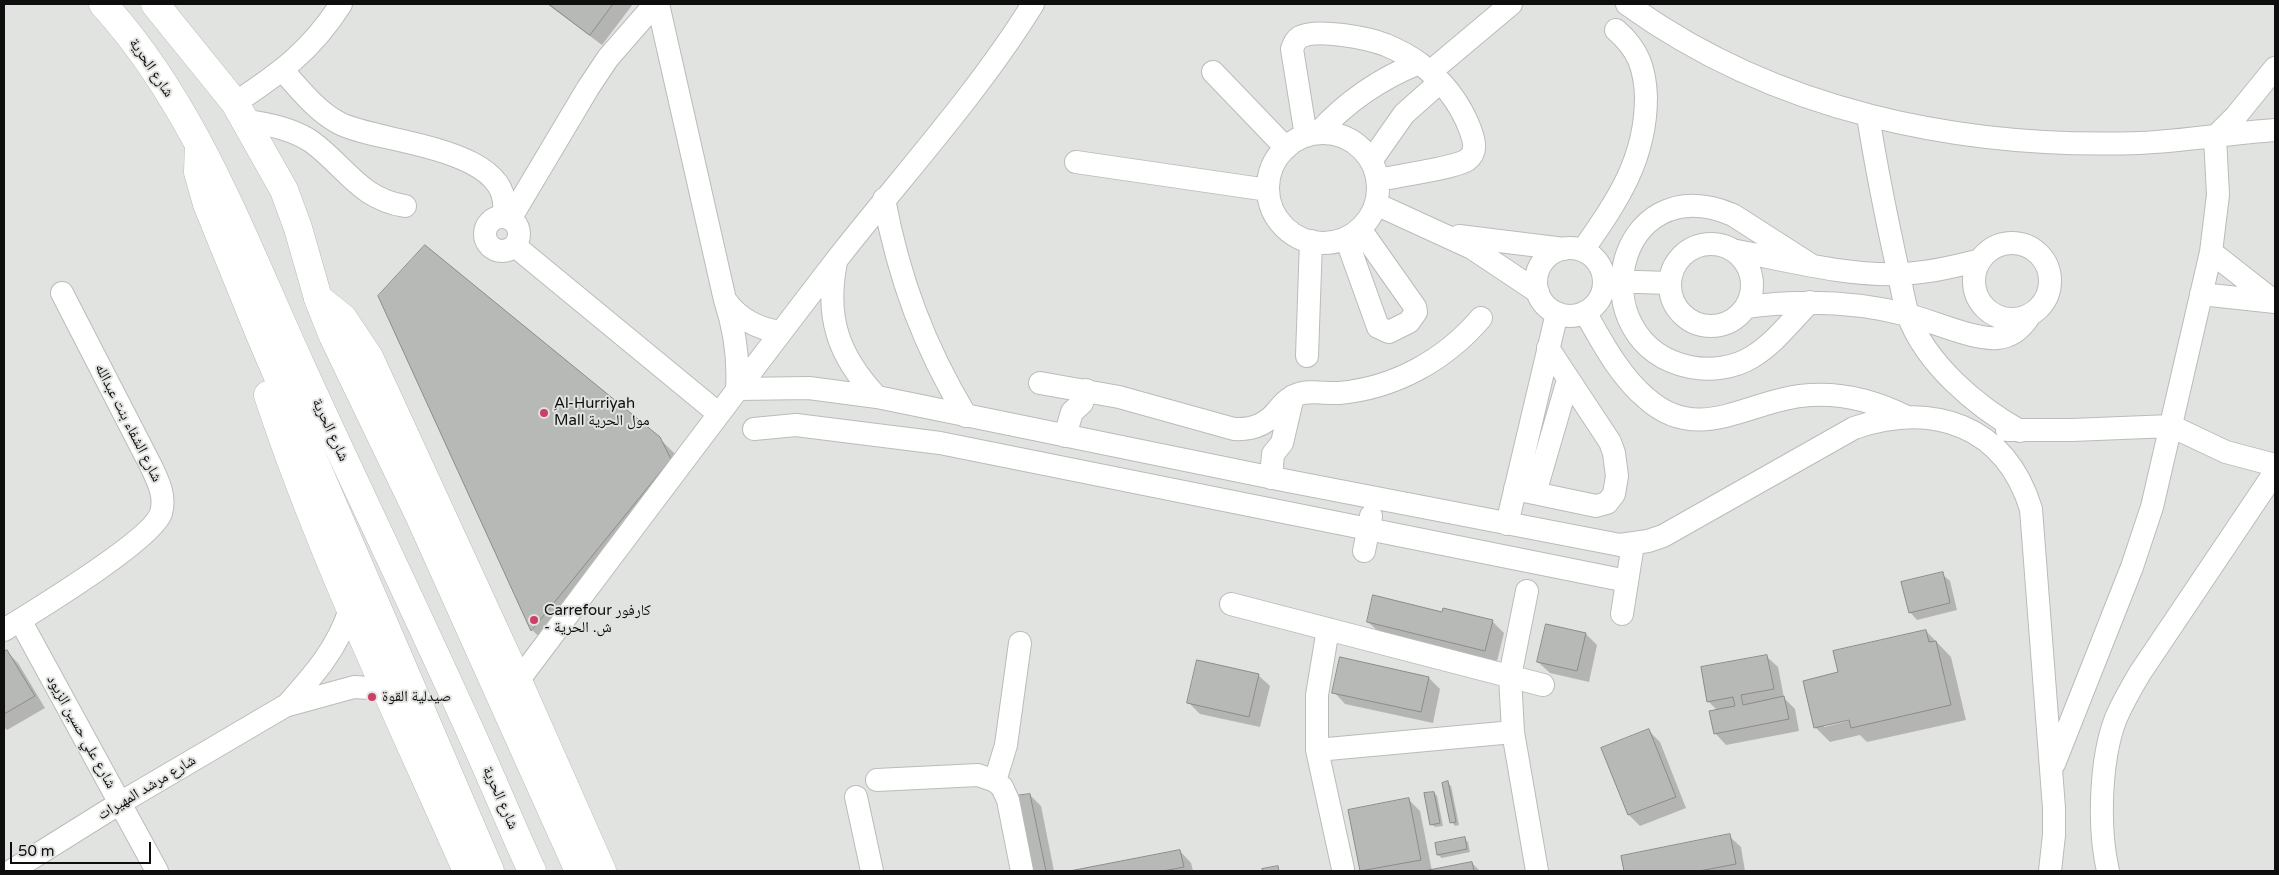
<!DOCTYPE html>
<html>
<head>
<meta charset="utf-8">
<style>
	body { margin:0 }
	#map { position:relative; width:2279px; height:875px; overflow:hidden; background:#e1e3e0; font-family:"Varela Round",sans-serif }
	canvas { display:block }
	.frame { position:absolute; inset:0; border:5px solid #0d0e0d; pointer-events:none }
	.scale { position:absolute; left:10px; top:842px; width:141px; height:22px; box-sizing:border-box; border:2px solid #0d0e0d; border-top:0; padding-left:6px; font-size:15px; line-height:18px; white-space:nowrap; color:#0d0e0d; -webkit-text-stroke:4px #e1e3e0; paint-order:stroke }
</style>
</head>
<body>
<div id="map">
<canvas width="2279" height="875"></canvas>
<div class="frame"></div>
<div class="scale">50 m</div>
</div>
<script>
const g = document.querySelector('canvas').getContext('2d');
g.lineJoin = 'round';
function fill(path, color) {
  g.fillStyle = color;
  g.fill(path, 'evenodd');
}
function strokePath(path, color, width, dash) {
  g.strokeStyle = color;
  g.lineWidth = width;
  g.lineCap = dash ? 'butt' : 'round';
  g.setLineDash(dash || []);
  g.stroke(path);
}
function drawText(font, color, halo, rows, align = 'center') {
  g.font = font + ' "Varela Round","Noto Naskh Arabic",sans-serif';
  g.lineWidth = 4;
  g.setLineDash([]);
  g.textBaseline = 'middle';
  g.strokeStyle = halo;
  g.fillStyle = color;
  for (const [text, x, y, turn = 0] of rows) {
    g.save();
    g.translate(x, y);
    g.rotate((+turn || 0) * Math.PI / 180);
    g.textAlign = isNaN(turn) ? turn : align;
    if (halo) g.strokeText(text, 0, 0);
    g.fillText(text, 0, 0);
    g.restore();
  }
}
const shadow = new Path2D(`
	M547,4h86l-31,41z
	M380,297l279,141 16,16 -128,190 -15,-14z
	M1942,574l8,7 7,29 -40,10 -7,-8z
	M1443,613l49,8 12,12 -7,28 -117,-28 -12,-11z
	M1926,631l25,26 15,63 -99,22 -7,-7 -30,7 -15,-15 25,-54zM1855,717l1,2 -32,8v-3z
	M1586,634l11,11 -8,37 -39,-9 -12,-11z
	M7,652l11,11 27,45 -38,22 -3,-3v-73z
	M1766,656l12,11 6,31 11,11 4,22 -73,14 -11,-12 3,-22 -10,-10z
	M1258,675l12,11 -10,41 -60,-13 -12,-12z
	M1429,678l11,11 -7,34 -88,-19 -11,-12z
	M1649,731l11,11 26,66 -46,18 -11,-11z
	M1447,783l4,3 8,39 -4,1 -3,-4z
	M1434,793l3,3 6,30 -8,1 -4,-3z
	M1030,795l11,11 13,65h-22z
	M1408,799l12,12 12,60 40,-8 8,8h-119l-12,-60z
	M1729,836l12,11 4,24h-119l-3,-14z
	M1465,839l3,3 2,10 -28,6 -4,-3z
	M1180,851l11,12 2,8h-117z`);
const building = new Path2D(`
	M549,4h64l-23,31z
	M425,245l235,192 11,22 -140,172 -153,-335z
	M1943,572l7,31 -41,10 -8,-31z
	M1373,595l69,17 1,-4 50,12 -8,31 -118,-29z
	M1546,624l40,9 -9,38 -40,-9z
	M1926,630l3,12 7,-1 15,64 -100,23 -2,-8 -35,8 -11,-47 35,-9 -5,-21z
	M7,650l28,46 -31,18v-62z
	M1767,655l7,34 -33,6 2,10 41,-9 5,23 -75,15 -5,-23 26,-5 -2,-9 -26,5 -6,-35z
	M1340,657l89,20 -8,35 -89,-19z
	M1197,660l62,14 -10,43 -62,-14z
	M1649,729l27,68 -48,18 -27,-67z
	M1448,781l8,41 -6,1 -8,-40z
	M1434,792l6,31 -10,2 -6,-32z
	M1030,794l16,77h-16l-15,-75z
	M1409,798l12,62 -61,11 -12,-61z
	M1730,834l6,30 -37,7h-75l-3,-15z
	M1465,837l2,12 -30,6 -2,-12z
	M1180,850l4,17 -21,4h-93z
	M1472,862l2,9h-50z
	M1278,866l1,5h-16l-1,-2z`);
const minor = new Path2D(`
	M658,4l67,296c10,30 14,58 12,89
	M1627,4c148,107 332,145 513,139 45,-2 90,-10 135,-13
	M283,71c17,18 33,40 56,52 40,21 180,23 164,94
	M1213,72l73,76
	M1430,72l81,-68
	M235,103c45,-30 76,-52 106,-99
	M1868,116c8,50 18,100 29,150 4,16 6,33 11,49 18,49 68,91 112,116
	M247,121c23,3 46,8 65,21 34,25 48,57 93,64
	M1318,133c29,-32 61,-54 101,-70
	M1268 188a55 55 0 1 1 110 0a55 55 0 1 1-110 0Z
	M1306,136l-14,-87c2,-5 3,-9 8,-12 17,-9 68,1 86,8 12,5 23,11 33,18 23,17 41,40 51,66 4,11 8,23 -3,31 -12,8 -71,16 -89,20
	M1371,161l33,-47 36,-32
	M1076,162l192,28
	M884,199c15,80 40,147 82,217
	M1376,204l96,44 66,44
	M485 234a17 17 0 1 1 34 0a17 17 0 1 1-34 0Z
	M510,219l78,-131 20,-30 47,-54
	M1459,236l105,13
	M1346,238l32,89 11,5 20,-10 7,-10 -1,-5 -55,-78
	M1974 281a38 38 0 1 1 76 0a38 38 0 1 1-76 0Z
	M1670 285a41 41 0 1 1 82 0a41 41 0 1 1-82 0Z
	M515,246l204,168
	M1536 282a34 34 0 1 1 68 0a34 34 0 1 1-68 0Z
	M1583,250c34,-49 63,-90 63,-153 -1,-29 -8,-48 -30,-67
	M1732,250c55,10 112,26 168,24 27,-1 54,-7 80,-14
	M2211,252l64,50
	M836,262c-11,55 2,94 41,135
	M1607,281l62,2
	M2201,294l74,8
	M726,301c14,19 32,28 55,31
	M1810,302c-18,18 -36,42 -58,55 -18,11 -41,14 -62,10 -113,-24 -76,-203 43,-152l78,50
	M1746,307c54,-7 109,-6 162,8 24,6 66,25 89,23 15,-1 25,-10 33,-23
	M1585,312c17,30 34,63 61,86 51,46 99,5 154,-2 38,-5 73,4 107,21
	M1307,356l4,-115
	M1040,383l79,14 115,32c17,1 32,-4 43,-18 5,-6 10,-12 17,-15 14,-7 31,-2 45,-3 56,-5 106,-33 142,-75
	M737,389l72,-1 68,9 411,84 332,64 28,-4 15,-5 191,-108c79,-27 151,-3 177,81l23,299v27l-4,36
	M754,429l42,-4 144,18 687,138
	M2007,430h65l99,-4 55,26 49,13
	M1065,436l7,-24 10,-9 4,-13
	M1271,478l2,-24 9,-11 11,-47
	M1515,489l81,17 11,-3 7,-9 3,-18 -3,-23 -4,-11 -62,-94
	M1535,493l33,-113
	M1507,524l50,-211
	M1364,551l7,-35
	M1527,591l-17,85 3,56 24,139
	M1231,604l312,81
	M1622,614l11,-70
	M20,620l137,251
	M1328,629l-11,66v55l26,119
	M4,630c29,-18 148,-90 157,-117 5,-17 -3,-32 -10,-47l-89,-173
	M518,681c106,-141 212,-283 320,-423 65,-83 140,-165 195,-254
	M286,706c27,-30 52,-58 64,-97
	M1317,750l196,-18
	M2054,764l78,-197 20,-60 59,-255 7,-57 -3,-58 21,-21 39,-48
	M877,780l101,-5 17,6 7,6 6,13 14,71
	M995,781l11,-36 14,-102
	M856,797l16,74
	M11,871l109,-68 165,-97 69,-19 33,2
	M2108,871c-10,-43 -8,-112 8,-153 7,-16 15,-30 24,-45l135,-201`);
const major = new Path2D(`
	M199,145l-1,27 9,32 54,133 229,534
	M318,298l25,20 26,39 149,324 84,190
	M268,395c54,163 130,319 199,476`);
const highway = new Path2D(`
	M103,4c93,102 141,238 198,362 58,127 119,253 176,380 19,42 36,84 55,125
	M155,4l80,99 49,87 14,38 20,70 15,38 87,181 159,354`);
const markers = [
	[544,413,5,"#ce3f65"],
	[534,620,5,"#ce3f65"],
	[372,697,5,"#ce3f65"]
];
const streetNames = [
	["شارع الحرية",151,68,56],
	["شارع الشفاء بنت عبدالله",128,423,63],
	["شارع الحرية",330,430,65],
	["شارع علي حسين الزيود",81,732,61],
	["شارع مرشد المهيرات",147,788,-31],
	["شارع الحرية",500,798,66]
];
const poiNames = [
	["ِAl-Hurriyah",554,404],
	["Mall مول الحرية",554,421],
	["Carrefour كارفور",544,611],
	["- ش. الحرية",544,628],
	["صيدلية القوة",382,697]
];
fill(shadow, '#0003');
fill(building, '#b6b9b6');
strokePath(building, '#8a8c89', 1);
strokePath(minor, '#babcb9', 24);
strokePath(major, '#babcb9', 29);
strokePath(highway, '#babcb9', 29);
strokePath(minor, '#fff', 22);
strokePath(major, '#fff', 28);
strokePath(highway, '#fff', 28);
for (const [x, y, r, color] of markers) {
  const dot = new Path2D();
  dot.arc(x, y, r, 0, 2 * Math.PI);
  g.fillStyle = color;
  g.fill(dot);
  strokePath(dot, '#e1e3e0', 2);
}
drawText('15px', '#0d0e0d', '#e1e3e0', streetNames);
drawText('15px', '#0d0e0d', '#e1e3e0', poiNames, 'left');
</script>
</body>
</html>
